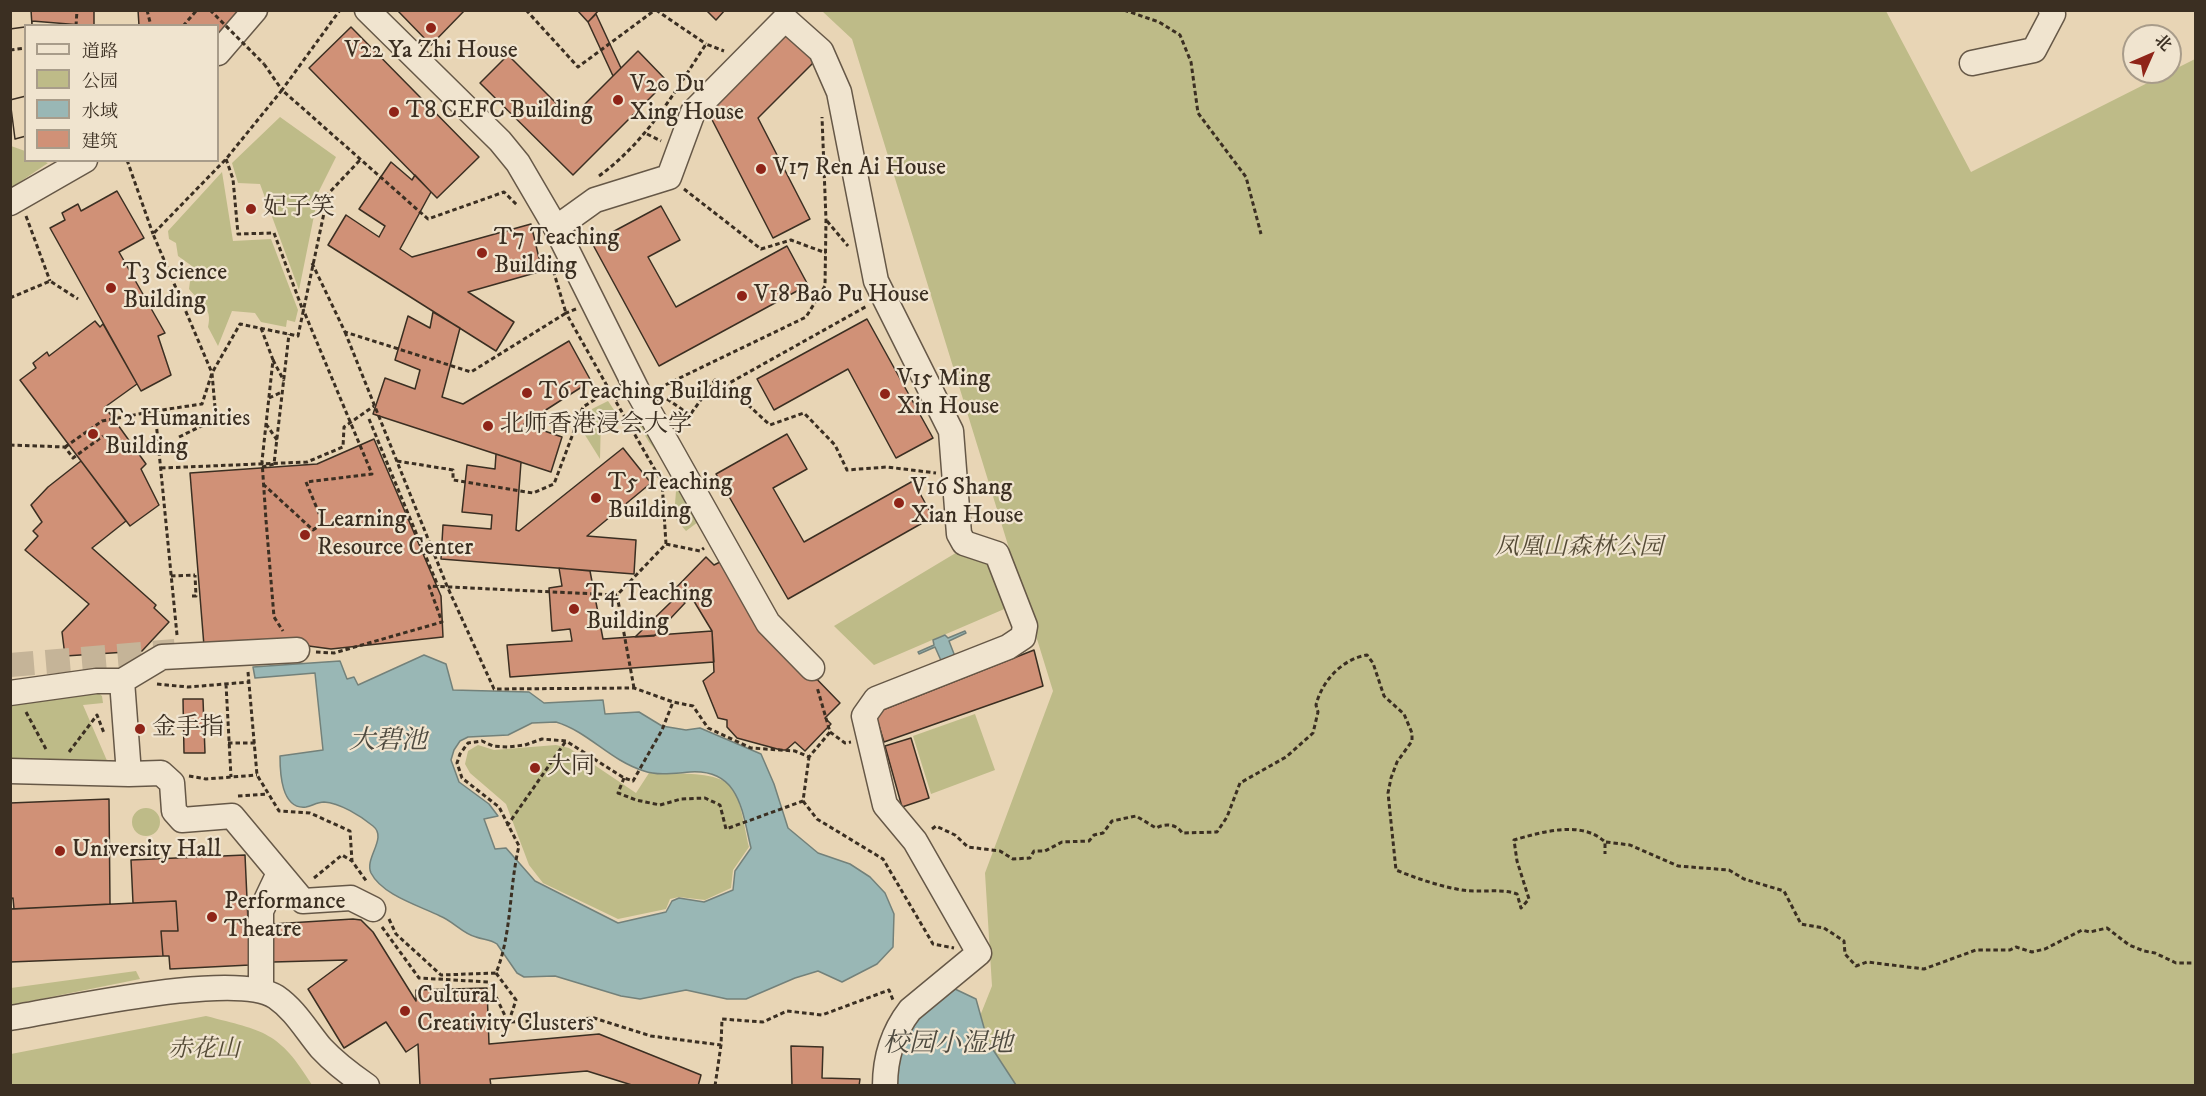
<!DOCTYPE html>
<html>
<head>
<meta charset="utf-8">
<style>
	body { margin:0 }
	#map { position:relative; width:2206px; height:1096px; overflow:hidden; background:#e8d5b5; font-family:"IM FELL DW Pica","Noto Serif SC",serif }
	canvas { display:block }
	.frame { position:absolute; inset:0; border:12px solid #3b2f22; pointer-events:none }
	.legend { position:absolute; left:24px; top:24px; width:195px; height:138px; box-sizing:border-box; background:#f0e4cf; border:2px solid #a89c8a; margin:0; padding:8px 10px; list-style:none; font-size:18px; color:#3b2f22 }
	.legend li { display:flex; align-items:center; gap:12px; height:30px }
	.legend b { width:30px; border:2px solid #a89c8a }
	.north { position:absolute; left:2122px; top:24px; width:60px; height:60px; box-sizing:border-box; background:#f0e4cf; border:2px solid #a89c8a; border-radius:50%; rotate:45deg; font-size:16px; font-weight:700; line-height:24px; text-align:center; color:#3b2f22 }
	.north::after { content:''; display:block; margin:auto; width:21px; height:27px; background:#8f2418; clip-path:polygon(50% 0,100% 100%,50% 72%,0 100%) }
</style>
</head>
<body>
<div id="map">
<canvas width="2206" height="1096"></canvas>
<div class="frame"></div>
<ul class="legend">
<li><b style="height:8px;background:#f0e4cf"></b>道路</li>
<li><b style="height:16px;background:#bebb88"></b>公园</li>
<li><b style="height:16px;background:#99b7b5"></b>水域</li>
<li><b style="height:16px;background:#d09177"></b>建筑</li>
</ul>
<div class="north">北</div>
</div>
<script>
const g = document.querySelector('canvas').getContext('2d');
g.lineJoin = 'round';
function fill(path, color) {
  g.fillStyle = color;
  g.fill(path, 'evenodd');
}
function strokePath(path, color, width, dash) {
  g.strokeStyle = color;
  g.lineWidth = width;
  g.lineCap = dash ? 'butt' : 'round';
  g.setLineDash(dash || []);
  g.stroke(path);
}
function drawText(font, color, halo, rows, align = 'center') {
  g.font = font + ' "IM FELL DW Pica","Noto Serif SC",serif';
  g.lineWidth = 4.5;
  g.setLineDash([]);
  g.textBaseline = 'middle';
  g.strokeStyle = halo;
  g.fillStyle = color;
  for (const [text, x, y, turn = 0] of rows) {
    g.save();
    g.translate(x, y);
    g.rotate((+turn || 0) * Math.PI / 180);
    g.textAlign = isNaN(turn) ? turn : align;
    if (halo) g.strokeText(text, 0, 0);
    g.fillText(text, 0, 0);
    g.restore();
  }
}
const green = new Path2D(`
	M822,11h1064l85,161 224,-113v1026h-1179l-28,-43 -8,-26 12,-30 -7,-113 68,-182 -201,-652z
	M280,117l56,40 -17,34 -20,99 -39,-106 -22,-1 -6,-20z
	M11,146l14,5 1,9 17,1 5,2 -37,25z
	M222,172l11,69 38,-2 27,71 -3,12 -8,-2 -1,7 -25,-5 -6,-9 -23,-2 -14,35 -10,-19c5,-20 -8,-24 -19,-38l3,-23 -14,-10 -2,-13 -7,-4 -1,-8z
	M608,401l6,9 -13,8 -1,41 -15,-24 7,-26z
	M642,405l35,65 21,52 -12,9 -12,-14 3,-39 -28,-36 -18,-29z
	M964,548l20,5 25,54 -135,58 -40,-39z
	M96,691l6,5 1,7 -20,2 25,58 -97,-4v-54z
	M975,714l20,56 -64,24 -18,-58z
	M478,745l16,5 62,-5 13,3 67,45 13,-20c23,2 66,-4 83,14 9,11 13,45 17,60l-16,23 -2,18 -26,12 -26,-3 -9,2 -4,10 -48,10 -75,-36 -14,-18 -23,-61 -36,-31 -5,-9 3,-13z
	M132 822a14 14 0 1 1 28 0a14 14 0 1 1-28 0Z
	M136,971l4,8 -129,26v-17z
	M206,1016c58,15 73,15 106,69h-301v-31z`);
const water = new Path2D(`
	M965,631l1,2 -17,8 7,18 -13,6 -8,-18 -16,7 -1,-2 16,-7 -1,-5 12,-5 3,3z
	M424,655l22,9 7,26 76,2 15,11 59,-3 2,14 34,-2 23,14 24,4 14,-2 61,26 13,30 14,44 30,25 32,11 20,13 15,16 9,21 -1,33 -16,17 -35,18 -24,-11 -23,7 -49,21h-19l-41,-9 -46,9 -19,-3 -66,-20 -31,1 -7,-4 -20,-29c-7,-5 -13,-4 -21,-7 -13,-3 -23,-16 -36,-21 -20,-10 -58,-21 -69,-43 -7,-15 17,-35 2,-47 -12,-10 -33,-23 -49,-24 -7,0 -12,4 -18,5 -25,3 -26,-35 -26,-51l43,-6 -8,-77 -60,5 -2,-11 87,-6 7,18 7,-2 4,8zM556,722c33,10 53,38 88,49 14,5 32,2 46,1 50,-3 52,39 61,76l-16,23 -2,19 -29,12 -25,-4 -7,3 -6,11 -48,11 -83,-42 -29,-33 -11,1 -11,-30 14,-3 -9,-12 -30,-22 -8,-22 3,-10 6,-9 8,-4 40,-2 24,-12z
	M955,989l21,10 12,43 28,43 -127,1 11,-44 30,-38z`);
const building = new Path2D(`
	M10,10h21l1,16 -22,3z
	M10,10h229l-21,25v-9h-125l-61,-5v5l-22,3z
	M94,10h44l1,16h-45z
	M397,10h68l-34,35z
	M577,10h22l-11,12z
	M706,10h19l-9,10z
	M596,14l25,54 -8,8 -25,-54z
	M351,27l128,130 -42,41 -128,-130z
	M786,32l29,29 -57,57 52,101 -37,19 -66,-128z
	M638,51l29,30 -94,94 -93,-92 28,-28 63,63z
	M26,96v40l-11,3 -5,-39z
	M26,96v40l-11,3 -5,-39z
	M391,162l21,18 3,-5 16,17 -31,57 12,8 119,-33 11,47 -74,21 46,30 -18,29 -168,-106 18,-30 33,22 6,-11 -26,-17z
	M117,191l27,47 -25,14 46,81 -7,3 13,39 -30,16 -91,-163 15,-8 -3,-7 16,-9 3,7z
	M661,206l19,34 -32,17 28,50 111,-61 21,39 -149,81 -67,-123z
	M433,312l27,16 -18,69 21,7 106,-63 22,40 -67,43 38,13 -11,35 -178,-58 12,-36 30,11 5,-19 -25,-10 13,-44 22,12z
	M867,319l66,119 -37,20 -48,-89 -74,41 -17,-31z
	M95,321l5,6 3,-3 34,60 -32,23 41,57 -5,5 18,36 -29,21 -110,-146 16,-12 -3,-5 14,-11 2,4z
	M787,434l20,35 -34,19 31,54 109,-61 20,36 -145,82 -72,-125z
	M374,439l67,157 2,41 -112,12 -67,-9 -60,6 -14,-173 127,-9z
	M623,448l28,35 -64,53 49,4 -2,34 -193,-15 2,-34 48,4 1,-14 -30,-3 5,-47 28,4 1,-15 25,8 -5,68 3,1z
	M81,461l45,60 -34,27 64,57 -2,3 15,14 -27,29 -77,5 -3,-24 27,-28 -64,-54 13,-14 -5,-5 9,-9 -11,-17 17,-18z
	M706,557l8,8 12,-6 42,70 72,74 -15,15 6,6 -26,27 -10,-9 -9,8h-5l-44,-12 -10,-11v-7l-9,-2 -15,-37 11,-9 -2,-41 -26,-43 -8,8 7,7 -31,33 -19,1 36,-35 -5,-4z
	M559,568l31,3 13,68 109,-8 2,31 -204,15 -3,-32 65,-4 -2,-12 -18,2 -3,-43 13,-2z
	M1034,650l9,36 -159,56 -9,-29z
	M183,699h20l2,54h-21z
	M911,738l18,60 -27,9 -17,-61z
	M109,799l1,105 -96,5 -1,-11 -3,1v-96z
	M245,855l5,110 -80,4 -1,-13h-6l-2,-25h17l-2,-30 -43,2 -2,-43z
	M176,901l2,30h-17l2,25 -153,6v-53z
	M353,919l8,1 12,12 43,69v-11l71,-2 2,56 110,-10 102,41 -3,11h-63l-48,-15 -97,8 1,7h-71l-2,-42 -12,8 -20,-30 -42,26 -36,-59 39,-29 -74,2 -1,-38z
	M791,1046l32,1 -1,31 38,1 -1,7h-67z`);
const minorTunnel = new Path2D(`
	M10,665l165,-14`);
const path = new Path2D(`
	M147,10l4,16
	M526,10l52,57 77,-57
	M656,10l50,34
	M1124,10l35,12 21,13 11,27 7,51 48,64 15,57
	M76,26l1,-16
	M183,26l14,-16
	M10,50l16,-2
	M264,64l18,26 58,-80
	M647,134l14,7
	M226,159l7,20 5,55 36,-1 28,75
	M127,160l26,74
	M599,176c48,-35 75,-83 107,-132l18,7
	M684,189l77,60 30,-9 35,13
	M26,216l24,65
	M827,221l21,25
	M312,263l33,69 126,40 95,-59 -12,-40
	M10,298l40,-17 28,18
	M576,309l-10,4 49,87
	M345,332l102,254 47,103 140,-1 39,14 20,4 15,22 43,20 44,3 14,6 21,-25 -13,-45
	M273,360l11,21
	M724,386l143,-80
	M659,388l147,-71 19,-31 1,-66 -4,-103
	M269,398l13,-6
	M667,399l23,16 25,-35 20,13 35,32 34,-12 31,32 12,25 40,-3 49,6
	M369,419l69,167
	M266,424l11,16
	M179,437l37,-18 -4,-46 -59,-139 73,-75 56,-69 146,129 76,-27 13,13
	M10,445l55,2 8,11 30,-22
	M65,447l37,-26 53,-10
	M397,461l56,9v10l80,13 21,-9 29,-77 27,-17
	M161,468l146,-6 36,-15 1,-20 30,-21
	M266,520l8,97 9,14
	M666,544l34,7 4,-3
	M617,595l17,93
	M192,596h4l-1,-21
	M177,635l-22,-224 47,-7 10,-31 28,-49 58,12 30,-142 32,-34
	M316,652l18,1 108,-31 -13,-36 188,9 49,-51 -4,-62 -47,-82 4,-2
	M248,672l9,103 22,36 31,2 40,18 2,30 15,21
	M157,684l31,3 62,-5
	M226,684l5,93
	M26,712l21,39
	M830,732l15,11 6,-1
	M228,743h27
	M69,752l28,-37 7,18
	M189,776l17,3 51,-4
	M624,778l-6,15 18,7 24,5 21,-6 24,-1 15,7 6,24 77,-28 6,-44
	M238,796l29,-2
	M803,801l14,18 66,40 50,85 21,4
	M507,826l59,-85
	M932,829l4,-3 19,9 13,12 32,4 13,8 17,-1 4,-7h11l17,-9 27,-1 5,-6 9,-2 9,-12 24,-5 20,12c9,-5 21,-4 26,5l35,-1 10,-15 13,-34 46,-26 27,-24 5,-21 -2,-7c6,-24 26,-46 51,-50l6,8 11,33 20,18 8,19v8l-15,21 -6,16 -3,15 8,77c22,9 43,16 66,20 18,3 39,-2 55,4l4,14 8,-9 -12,-38 -3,-21c27,-8 68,-20 91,2v12
	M1606,842l24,3 48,21 51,4 15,9 40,12 17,33 23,4 20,13 1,13 11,12 11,-4 57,7 52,-19h34l6,-3 16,5 13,-3 37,-19 8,2 17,-4 22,17 15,6 11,2 21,10h20
	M314,878l28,-23 10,6
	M389,919l7,15 45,41 55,-2c16,-39 13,-86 23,-127l-20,-39 -37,-29 -5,-15 3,-9 8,-11 14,-2 11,5 15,1 17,-2 17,-6 24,2 58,37 9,3 29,-51 11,-28
	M382,927l37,51 70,4 19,40 86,-4 57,18 70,9 1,-26 41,3 24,-11 35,4 67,-25 4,10
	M496,973l20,27 -7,21
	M715,1086l6,-41`);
const minor = new Path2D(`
	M367,10l133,131 18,22 38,65 81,162 131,233 44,45
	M218,53l37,-43
	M1972,63l62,-13 19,-36 -2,-4
	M10,203l75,-43
	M556,228l39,-28 74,-23 24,-65 92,-93 36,32 18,41 37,189 75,150 8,103 5,9 33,11 28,72 -2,11 -15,10 -132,52 -12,17 21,89 30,36 64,112 -69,57c-17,22 -25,48 -25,76
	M122,681l40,-24 135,-7
	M10,693l86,-12h26l7,93 -119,-3
	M129,774l32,-1 11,10 2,28 8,9 50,-4 71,85 48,-3 22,11
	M261,990v-79l18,-38
	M10,1018c53,-8 226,-48 266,-21 19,13 30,33 45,51 13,14 30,27 46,38`);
const pathBridge = new Path2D(`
	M210,10l54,54
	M261,328l12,32 -11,101 4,59
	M262,467l12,-3 15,-130
	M263,484l50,46 10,-7 -17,-41 66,-8 -69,-165
	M171,576l24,-1`);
const markers = [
	[431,28,6,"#8f2418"],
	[618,100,6,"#8f2418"],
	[394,112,6,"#8f2418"],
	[761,169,6,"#8f2418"],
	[251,209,6,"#8f2418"],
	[482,253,6,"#8f2418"],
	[111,288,6,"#8f2418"],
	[742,296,6,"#8f2418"],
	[527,393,6,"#8f2418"],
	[885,394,6,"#8f2418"],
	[488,426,6,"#8f2418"],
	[93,434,6,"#8f2418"],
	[596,498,6,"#8f2418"],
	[899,503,6,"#8f2418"],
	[305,535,6,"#8f2418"],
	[574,609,6,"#8f2418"],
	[140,729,6,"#8f2418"],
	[535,768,6,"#8f2418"],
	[60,851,6,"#8f2418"],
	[212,917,6,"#8f2418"],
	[405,1011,6,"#8f2418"]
];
const poiNames = [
	["V22 Ya Zhi House",431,52,"center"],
	["V20 Du",630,86],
	["Xing House",630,114],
	["T8 CEFC Building",406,112],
	["V17 Ren Ai House",773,169],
	["妃子笑",263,209],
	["T7 Teaching",494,239],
	["Building",494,267],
	["T3 Science",123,274],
	["Building",123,302],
	["V18 Bao Pu House",754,296],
	["V15 Ming",897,380],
	["Xin House",897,408],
	["T6 Teaching Building",539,393],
	["T2 Humanities",105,420],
	["Building",105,448],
	["北师香港浸会大学",500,426],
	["T5 Teaching",608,484],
	["Building",608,512],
	["V16 Shang",911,489],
	["Xian House",911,517],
	["Learning",317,521],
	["Resource Center",317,549],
	["T4 Teaching",586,595],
	["Building",586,623],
	["金手指",152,729],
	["大同",547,768],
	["University Hall",72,851],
	["Performance",224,903],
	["Theatre",224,931],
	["Cultural",417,997],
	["Creativity Clusters",417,1025]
];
const parkNames = [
	["凤凰山森林公园",1579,549],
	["赤花山",204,1051]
];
const waterNames = [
	["大碧池",388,743],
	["校园小湿地",948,1046]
];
fill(green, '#bebb88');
fill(water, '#99b7b5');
strokePath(water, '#73817a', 1.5);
fill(building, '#d09177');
strokePath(building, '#3b2f22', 1.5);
strokePath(minorTunnel, '#c5b498', 24, [24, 12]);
strokePath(minor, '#665847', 27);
strokePath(path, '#3b2f22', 3, [4.5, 3]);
strokePath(minor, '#f0e4cf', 24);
strokePath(pathBridge, '#3b2f22', 3, [4.5, 3]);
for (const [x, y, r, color] of markers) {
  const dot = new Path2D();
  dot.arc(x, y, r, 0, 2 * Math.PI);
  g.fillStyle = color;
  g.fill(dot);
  strokePath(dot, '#f0e4cf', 2);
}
drawText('24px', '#3b2f22', '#f0e4cf', poiNames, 'left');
drawText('italic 24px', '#554b36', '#f0e4cf', parkNames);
drawText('italic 26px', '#4e4a3f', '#f0e4cf', waterNames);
</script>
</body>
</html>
